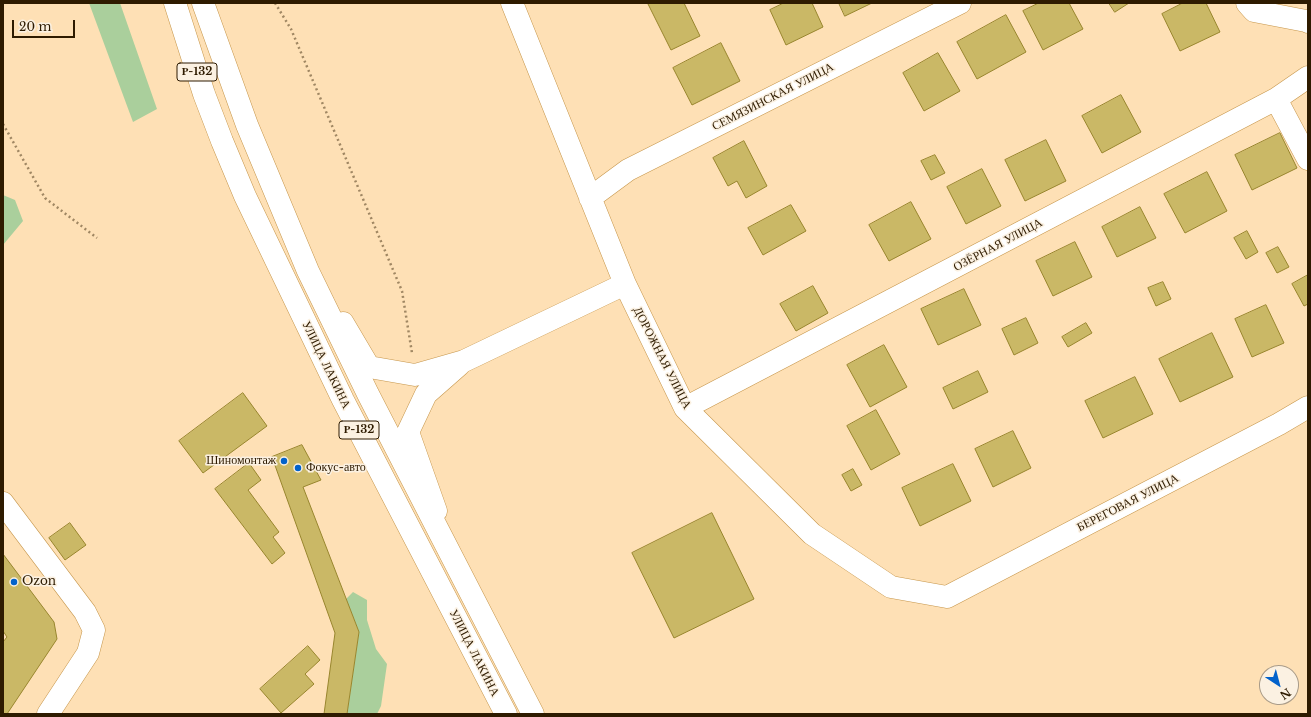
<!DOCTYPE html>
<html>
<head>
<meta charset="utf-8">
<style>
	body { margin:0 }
	#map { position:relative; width:1311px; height:717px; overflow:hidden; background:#fee0b5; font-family:"Libre Baskerville",serif }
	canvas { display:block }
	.frame { position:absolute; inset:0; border:4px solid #2e1b00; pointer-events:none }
	.north { position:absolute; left:1259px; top:665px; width:40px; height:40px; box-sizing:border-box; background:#fbf1e2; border:1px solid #a99b88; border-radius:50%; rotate:144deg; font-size:11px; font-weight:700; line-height:16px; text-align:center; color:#2e1b00 }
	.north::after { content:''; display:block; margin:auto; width:14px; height:18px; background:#0262cb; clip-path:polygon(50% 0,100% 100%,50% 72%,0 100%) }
	.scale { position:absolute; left:12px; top:20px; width:63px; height:18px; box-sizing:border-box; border:2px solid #2e1b00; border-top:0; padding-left:5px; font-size:12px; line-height:14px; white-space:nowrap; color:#2e1b00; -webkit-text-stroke:3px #fbf1e2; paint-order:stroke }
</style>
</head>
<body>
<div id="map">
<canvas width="1311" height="717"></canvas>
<div class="frame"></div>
<div class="north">N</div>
<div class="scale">20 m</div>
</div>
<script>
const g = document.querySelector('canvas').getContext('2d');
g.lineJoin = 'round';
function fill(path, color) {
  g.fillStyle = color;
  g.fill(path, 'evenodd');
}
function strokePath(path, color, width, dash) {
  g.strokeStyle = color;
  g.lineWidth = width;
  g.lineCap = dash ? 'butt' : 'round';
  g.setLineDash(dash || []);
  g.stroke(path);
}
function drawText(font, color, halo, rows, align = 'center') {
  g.font = font + ' "Libre Baskerville",serif';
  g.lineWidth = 3;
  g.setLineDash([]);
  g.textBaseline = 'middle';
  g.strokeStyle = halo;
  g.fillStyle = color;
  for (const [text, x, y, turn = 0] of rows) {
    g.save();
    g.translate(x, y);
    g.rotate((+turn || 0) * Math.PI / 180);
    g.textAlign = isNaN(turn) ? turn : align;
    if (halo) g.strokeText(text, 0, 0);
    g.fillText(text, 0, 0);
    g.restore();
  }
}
const green = new Path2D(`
	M89,3h31l37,106 -24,13z
	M3,195l12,5 8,21 -20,24z
	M353,592l14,8v20l9,29 11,15 -6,42 -4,8h-30l12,-82 -13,-33z`);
const building = new Path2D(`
	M650,3h34l16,33 -29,14 -23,-46z
	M784,3h28l11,24 -37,18 -16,-35z
	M839,3h33l-27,13z
	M1039,3h30l14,26 -40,21 -20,-39z
	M1109,3h20l-14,9z
	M1183,3h23l14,29 -40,19 -18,-37z
	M1006,15l20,37 -49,27 -20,-37z
	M721,43l19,38 -48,24 -19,-37z
	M938,53l22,38 -36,20 -21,-38z
	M1121,95l20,37 -39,21 -20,-37z
	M1280,133l17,35 -45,22 -17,-35z
	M1046,140l20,41 -41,20 -20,-41z
	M744,141l23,45 -21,12 -9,-17 -9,5 -15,-28z
	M935,155l10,18 -14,7 -10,-19z
	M982,169l19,37 -35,18 -19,-37z
	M1207,172l20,39 -42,22 -21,-39z
	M911,202l20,37 -42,22 -20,-36z
	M791,205l15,26 -43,24 -15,-27z
	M1140,207l16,31 -39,19 -15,-30z
	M1247,231l11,21 -12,7 -12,-21z
	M1075,242l17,35 -39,19 -17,-35z
	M1278,247l11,20 -12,6 -11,-20z
	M1308,275v29l-4,2 -12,-22z
	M1163,282l8,17 -15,7 -8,-18z
	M813,286l15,27 -32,18 -16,-27z
	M964,289l17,36 -43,20 -17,-36z
	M1266,305l18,38 -32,14 -17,-38z
	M1026,318l12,25 -24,12 -12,-26z
	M1086,323l6,10 -24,14 -6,-10z
	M1212,333l21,44 -53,25 -21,-43z
	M884,345l23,42 -37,20 -23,-42z
	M978,371l10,21 -35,17 -10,-21z
	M1135,377l18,37 -50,24 -18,-37z
	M243,393l24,33 -64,47 -24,-32z
	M876,410l24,44 -29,16 -24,-44z
	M1013,431l18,37 -38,19 -18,-38z
	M302,445l19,35 -18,7 56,145 -12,82h-23l11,-81 -63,-176z
	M249,463l12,17 -13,10 31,42 -6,5 12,16 -13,11 -57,-75z
	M953,464l18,37 -51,25 -18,-38z
	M853,469l9,16 -11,6 -9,-16z
	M712,513l42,86 -80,39 -42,-85z
	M70,523l16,22 -21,15 -16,-22z
	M3,554l51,68 3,17 -50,75h-4v-72l4,-5 -4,-6z
	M308,646l12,14 -15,14 9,10 -33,29 -21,-24z`);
const path = new Path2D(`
	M275,3l16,26 111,262 10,62
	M3,124l42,74 52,40`);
const minor = new Path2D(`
	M512,3l113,281 60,124 127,126 79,53 56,10 332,-173 29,-17
	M1247,3l7,8 52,10 2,1
	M1276,99l32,60
	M590,198l38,-28 332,-167
	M343,323l26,44 46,8 49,-14 161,-77
	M685,408l591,-309 32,-22
	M3,503l82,109 9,18 -6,23 -40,61
	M436,511l-28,-79 18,-38 33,-29`);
const highway = new Path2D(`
	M175,3l29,91 18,47 23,55 98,204 163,314
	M203,3l44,122 61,146 60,123 165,320`);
const markers = [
	[284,461,4,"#0262cb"],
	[298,468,4,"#0262cb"],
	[14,582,4,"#0262cb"]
];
const shields = [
	[197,72,40],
	[359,430,40]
];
const shieldNames = [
	["Р-132",197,72],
	["Р-132",359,430]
];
const streetNames = [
	["СЕМЯЗИНСКАЯ УЛИЦА",773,97,-27],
	["ОЗЁРНАЯ УЛИЦА",998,245,-28],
	["ДОРОЖНАЯ УЛИЦА",662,358,63],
	["УЛИЦА ЛАКИНА",326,365,64],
	["БЕРЕГОВАЯ УЛИЦА",1128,503,-27],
	["УЛИЦА ЛАКИНА",474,653,63]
];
const poiNames = [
	["Шиномонтаж",276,461,"right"],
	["Фокус-авто",306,468],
	["Ozon",22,582]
];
fill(green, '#aacf9c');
fill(building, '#cab866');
strokePath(building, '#98852d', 1);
strokePath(minor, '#c6964b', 23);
strokePath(highway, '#c6964b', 23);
strokePath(path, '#a08763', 2.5, [2, 3]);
strokePath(minor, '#fff', 22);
strokePath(highway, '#fff', 22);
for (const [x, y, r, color] of markers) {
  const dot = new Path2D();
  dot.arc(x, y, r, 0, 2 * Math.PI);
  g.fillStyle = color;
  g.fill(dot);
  strokePath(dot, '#fbf1e2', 1.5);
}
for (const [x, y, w] of shields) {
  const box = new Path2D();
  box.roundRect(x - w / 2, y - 9, w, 18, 3);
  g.fillStyle = '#fbf1e2';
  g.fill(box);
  strokePath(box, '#2e1b00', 1);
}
drawText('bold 11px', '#2e1b00', null, shieldNames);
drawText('12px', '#2e1b00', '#fbf1e2', streetNames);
drawText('12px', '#2e1b00', '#fbf1e2', poiNames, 'left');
</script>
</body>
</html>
